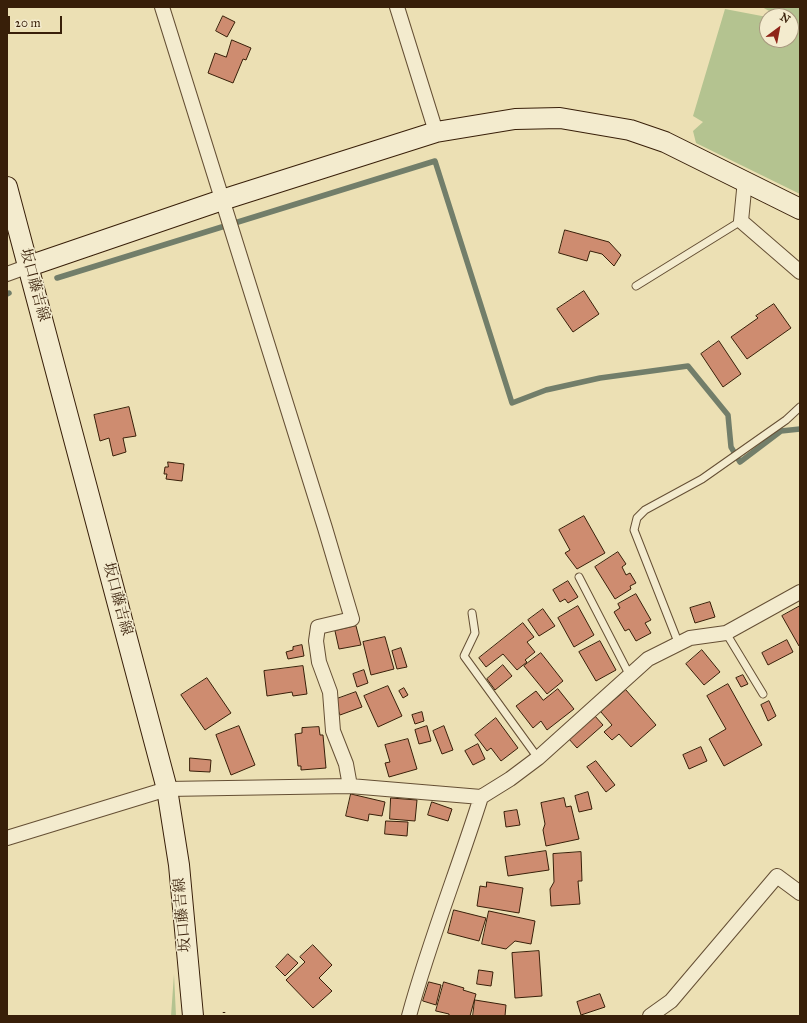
<!DOCTYPE html>
<html>
<head>
<meta charset="utf-8">
<style>
	body { margin:0 }
	#map { position:relative; width:807px; height:1023px; overflow:hidden; background:#ece0b4; font-family:"IM FELL Great Primer",serif }
	canvas { display:block }
	.frame { position:absolute; inset:0; border:8px solid #381f09; pointer-events:none }
	.north { position:absolute; left:759px; top:8px; width:40px; height:40px; box-sizing:border-box; background:#f3ebce; border:1px solid #a8997f; border-radius:50%; rotate:32deg; font-size:11px; font-weight:700; line-height:16px; text-align:center; color:#381f09 }
	.north::after { content:''; display:block; margin:auto; width:14px; height:18px; background:#8f2418; clip-path:polygon(50% 0,100% 100%,50% 72%,0 100%) }
	.scale { position:absolute; left:8px; top:16px; width:54px; height:18px; box-sizing:border-box; border:2px solid #381f09; border-top:0; padding-left:5px; font-size:12px; line-height:14px; white-space:nowrap; color:#381f09; -webkit-text-stroke:3px #f3ebce; paint-order:stroke }
</style>
</head>
<body>
<div id="map">
<canvas width="807" height="1023"></canvas>
<div class="frame"></div>
<div class="north">N</div>
<div class="scale">20 m</div>
</div>
<script>
const g = document.querySelector('canvas').getContext('2d');
g.lineJoin = 'round';
function fill(path, color) {
  g.fillStyle = color;
  g.fill(path, 'evenodd');
}
function strokePath(path, color, width, dash) {
  g.strokeStyle = color;
  g.lineWidth = width;
  g.lineCap = dash ? 'butt' : 'round';
  g.setLineDash(dash || []);
  g.stroke(path);
}
function drawText(font, color, halo, rows, align = 'center') {
  g.font = font + ' "IM FELL Great Primer","Noto Serif JP",serif';
  g.lineWidth = 3;
  g.setLineDash([]);
  g.textBaseline = 'middle';
  g.strokeStyle = halo;
  g.fillStyle = color;
  for (const [text, x, y, turn = 0] of rows) {
    g.save();
    g.translate(x, y);
    g.rotate((+turn || 0) * Math.PI / 180);
    g.textAlign = isNaN(turn) ? turn : align;
    if (halo) g.strokeText(text, 0, 0);
    g.fillText(text, 0, 0);
    g.restore();
  }
}
const green = new Path2D(`
	M762,7h38v187l-104,-51 -3,-12 10,-9 -10,-6 32,-107 42,8v23h24v-24h-13z
	M174,974l2,42h-5z`);
const stream = new Path2D(`
	M57,278l378,-117 77,242 34,-13 54,-12 88,-12 40,49 3,32 9,15 41,-31 19,-2
	M7,294l2,-1`);
const building = new Path2D(`
	M223,16l12,6 -8,15 -11,-6z
	M232,40l19,8 -5,12 -3,-1 -10,24 -25,-10 7,-20 11,4z
	M565,230l44,12 12,13 -7,11 -12,-12 -12,-3 -3,10 -28,-8z
	M584,291l15,23 -26,18 -16,-23z
	M774,304l17,24 -44,31 -16,-22 27,-19 -2,-2z
	M719,341l22,33 -18,13 -22,-33z
	M129,407l7,29 -13,2 3,14 -13,4 -4,-18 -9,3 -6,-26z
	M168,462l16,2 -2,17 -16,-2 1,-5h-3l1,-7h3z
	M584,516l21,37 -28,16 -12,-16 5,-3 -11,-20z
	M618,552l8,12 -4,3 4,8 4,-2 6,10 -6,3 1,3 -16,10 -20,-32z
	M568,581l10,16 -10,6 -3,-4 -5,3 -7,-12z
	M636,594l15,26 -6,3 6,10 -15,8 -7,-12 -4,2 -11,-19 6,-4 -2,-4z
	M710,602l5,15 -20,6 -5,-15z
	M578,606l16,29 -20,12 -16,-29z
	M800,606v39l-1,1 -17,-30z
	M543,609l12,17 -16,10 -11,-16z
	M523,623l11,14 -7,5 8,10 -10,8 2,2 -10,8 -14,-16 -17,13 -7,-9z
	M356,626l5,19 -22,4 -4,-18z
	M385,637l9,32 -23,6 -8,-33z
	M787,640l6,12 -25,13 -6,-12z
	M600,641l16,29 -20,11 -17,-29z
	M302,645l2,11 -16,3 -2,-7 7,-2v-3z
	M401,648l6,19 -10,2 -5,-18z
	M702,650l18,22 -16,13 -18,-21z
	M541,653l22,28 -16,13 -23,-28z
	M503,665l9,11 -17,14 -8,-11z
	M303,666l4,28 -14,2 -1,-4 -25,4 -3,-25z
	M364,670l4,13 -11,4 -4,-13z
	M743,675l5,9 -7,3 -5,-9z
	M207,678l24,35 -26,17 -24,-35z
	M728,684l34,61 -38,21 -15,-27 17,-10 -19,-33z
	M388,686l14,30 -24,11 -14,-31z
	M404,688l4,7 -5,3 -4,-7z
	M558,689l16,20 -27,21 -6,-9 -8,7 -17,-22 20,-15 7,9z
	M626,690l30,35 -25,22 -12,-13 -7,6 -8,-8 8,-7 -11,-13z
	M356,692l6,15 -22,8 -6,-15z
	M769,701l7,15 -8,5 -7,-16z
	M422,712l2,9 -9,3 -3,-9z
	M594,715l9,10 -26,23 -9,-10z
	M496,718l22,30 -17,13 -10,-13 -4,3 -12,-16z
	M239,726l16,39 -24,10 -15,-40z
	M427,726l4,15 -12,3 -4,-14z
	M444,726l9,24 -11,4 -9,-23z
	M319,727l1,8h3l3,33 -25,2v-4h-3l-3,-32 7,-1v-5z
	M408,739l9,30 -28,8 -4,-14 5,-1 -5,-17z
	M478,744l7,15 -12,6 -8,-14z
	M701,747l6,14 -18,8 -6,-14z
	M190,758l21,2 -1,12 -20,-1z
	M596,761l19,24 -9,7 -19,-25z
	M588,792l4,17 -13,3 -4,-16z
	M351,794l34,8 -3,14 -13,-2 -1,7 -22,-5z
	M391,798l26,2 -2,21 -25,-2z
	M564,798l2,9 5,-1 8,33 -33,7 -3,-16 2,-6 -4,-21z
	M432,802l20,7 -4,12 -20,-6z
	M517,810l3,15 -14,2 -2,-15z
	M386,821l22,1 -1,14 -22,-2z
	M546,851l3,19 -41,6 -3,-19z
	M581,852l1,29h-4l2,23 -29,2 -1,-17 4,-7 -1,-28z
	M487,882l36,6 -4,25 -42,-7 3,-20 6,1z
	M454,910l32,8 -7,23 -31,-8z
	M489,911l46,10 -4,23 -16,-3 -9,8 -24,-5z
	M313,945l19,20 -13,13 13,13 -19,17 -27,-28 19,-18 -5,-5z
	M539,951l3,45 -27,2 -3,-45z
	M288,954l10,9 -13,13 -9,-9z
	M479,970l14,2 -2,14 -14,-2z
	M429,982l12,3 -5,20 -13,-4z
	M444,982l20,6 -1,2 13,4 -6,22h-21v-2l-13,-3z
	M600,994l5,13 -24,8 -4,-13z
	M475,1000l31,5 -1,11h-32z`);
const path = new Path2D(`
	M224,1012v4`);
const lane = new Path2D(`
	M636,286l105,-65
	M579,577l50,97
	M472,613l3,20 -11,23 74,102
	M726,633l37,61
	M678,642l-44,-112 3,-12 8,-8 57,-31 84,-59 14,-13`);
const street = new Path2D(`
	M162,7l163,521 27,91 -34,8 -2,14 3,21 11,30 3,39 13,33 4,22
	M397,7l39,125
	M745,180l-4,41 59,51
	M7,274l22,-8
	M7,838l160,-49 183,-3 131,11 29,-18 28,-21 110,-99 42,-21 36,-5 74,-41
	M409,1016c20,-74 49,-146 72,-219
	M650,1016l21,-15 106,-125 23,17`);
const secondary = new Path2D(`
	M7,187l160,602 12,76 14,151
	M29,266l193,-66 214,-68 79,-13 45,-1 70,12 35,12 135,67`);
const streetNames = [
	["坂口藤吉線",34,285,75],
	["坂口藤吉線",117,599,75],
	["坂口藤吉線",183,915,-95]
];
fill(green, '#b4c390');
strokePath(stream, '#727e6a', 5.5);
fill(building, '#ce8c70');
strokePath(building, '#381f09', 1);
strokePath(lane, '#654f34', 9);
strokePath(street, '#654f34', 16);
strokePath(secondary, '#381f09', 22);
strokePath(path, '#381f09', 2.5, [1, 2]);
strokePath(lane, '#f3ebce', 7);
strokePath(street, '#f3ebce', 14);
strokePath(secondary, '#f3ebce', 20);
drawText('15px', '#381f09', '#f3ebce', streetNames);
</script>
</body>
</html>
